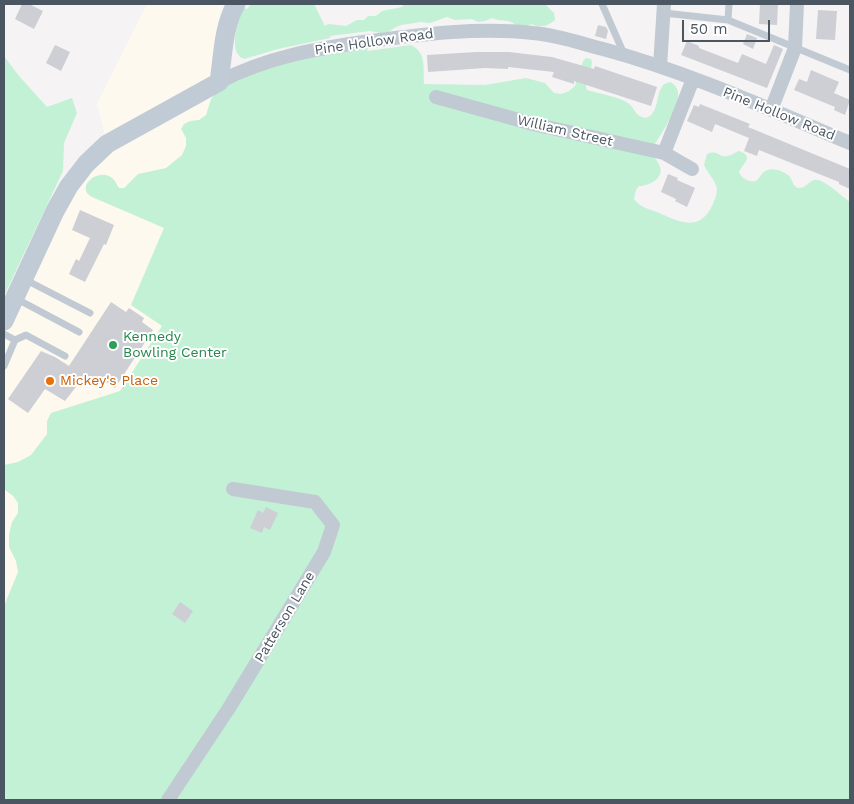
<!DOCTYPE html>
<html>
<head>
<meta charset="utf-8">
<style>
	body { margin:0 }
	#map { position:relative; width:854px; height:804px; overflow:hidden; background:#f5f3f3; font-family:"Work Sans",sans-serif }
	canvas { display:block }
	.frame { position:absolute; inset:0; border:5px solid #4a5661; pointer-events:none }
	.scale { position:absolute; left:682px; top:20px; width:88px; height:22px; box-sizing:border-box; border:2px solid #4a5661; border-top:0; padding-left:6px; font-size:15px; line-height:18px; white-space:nowrap; color:#4a5661; -webkit-text-stroke:4px #fff; paint-order:stroke }
</style>
</head>
<body>
<div id="map">
<canvas width="854" height="804"></canvas>
<div class="frame"></div>
<div class="scale">50 m</div>
</div>
<script>
const g = document.querySelector('canvas').getContext('2d');
g.lineJoin = 'round';
function fill(path, color) {
  g.fillStyle = color;
  g.fill(path, 'evenodd');
}
function strokePath(path, color, width, dash) {
  g.strokeStyle = color;
  g.lineWidth = width;
  g.lineCap = dash ? 'butt' : 'round';
  g.setLineDash(dash || []);
  g.stroke(path);
}
function drawText(font, color, halo, rows, align = 'center') {
  g.font = font + ' "Work Sans",sans-serif';
  g.lineWidth = 4;
  g.setLineDash([]);
  g.textBaseline = 'middle';
  g.strokeStyle = halo;
  g.fillStyle = color;
  for (const [text, x, y, turn = 0] of rows) {
    g.save();
    g.translate(x, y);
    g.rotate((+turn || 0) * Math.PI / 180);
    g.textAlign = isNaN(turn) ? turn : align;
    if (halo) g.strokeText(text, 0, 0);
    g.fillText(text, 0, 0);
    g.restore();
  }
}
const commercial = new Path2D(`
	M147,4h89l-17,78 30,67 -245,555v-383l51,-110 52,-67 -10,-40z`);
const green = new Path2D(`
	M251,4h63l11,22 3,-2 18,2 11,-6h7l4,-4h8l6,-5 20,-4 2,-3h141l9,9 1,7c-8,7 -15,8 -24,4 -14,8 -12,0 -23,-3 -5,-1 -10,0 -16,-3l-7,3 -7,1 -6,-3 -17,1 -8,-3 -17,6 -9,-1 -20,3 -7,3 -5,4 -9,1 -10,-2 -40,5v2l-52,11 -34,10c-17,-7 -6,-38 0,-51l3,1z
	M411,45c16,8 12,23 13,39l61,1 41,-7 19,5 9,10 7,1 8,-3 6,-5 8,-25 3,-3 5,1c4,10 -8,20 -4,31 10,3 32,7 41,13 6,4 7,12 14,14 4,2 7,0 10,-3 7,-9 4,-21 12,-30l6,-2c24,11 -12,53 -17,67 0,10 5,11 7,18 4,12 -12,19 -21,19l-3,4 -2,9c5,8 15,10 23,13 22,10 43,21 56,-8 3,-7 5,-12 3,-19 -2,-5 -9,-14 -12,-20l3,-11c11,-5 12,4 20,2 4,0 8,-4 12,-5 17,6 2,13 0,22 5,7 10,9 17,8 4,-3 5,-7 8,-9 6,-6 20,-1 25,4 4,4 3,10 9,12 8,1 10,-7 17,-8 8,-2 27,17 35,22v598h-846v-194l14,-34 -2,-11 -7,-14v-13l3,-12 6,-9v-10l-5,-7 -9,-7v-24l14,-3 13,-7 16,-21v-13l4,-8 69,-22 42,-65 -31,-21 33,-77 -72,-31c-18,-10 7,-30 20,-19 3,2 5,7 7,10h5l14,-14 28,-6 16,-13 4,-9v-8l-5,-9 3,-5 6,-3 9,-1 7,-5 5,-16 6,-8 33,-23 115,-21 3,4z
	M4,56l15,20 28,31 25,-9 5,15 -13,30 -1,28 -59,125z`);
const building = new Path2D(`
	M22,4h7l14,7 -9,18 -19,-10z
	M760,4h18l-1,21 -18,-1z
	M818,10l19,1 -2,29 -19,-1z
	M598,25l8,2 2,4 -2,8 -11,-3z
	M747,34l10,4 -4,11 -10,-5z
	M687,41l12,5v2l39,15 4,-9 24,10 8,-19 9,4 -16,39 -86,-33z
	M55,45l15,7 -9,19 -15,-8z
	M476,52h33l43,5 42,12 1,-3 62,21 -6,19 -77,-25v3l-22,-7 2,-5 -46,-5v2l-23,-1 -57,4 -1,-17z
	M811,70l28,12 -5,11 16,7 -5,15 -11,-5 1,-3 -41,-17 5,-11 8,3z
	M700,104l50,20 -2,3 102,42v20l-11,-5v-2l-80,-32 -2,6 -13,-5 5,-13 -34,-14 -3,8 -25,-11 7,-16 5,2z
	M668,174l10,4 -1,2 18,8 -8,19 -12,-6 1,-2 -15,-7z
	M80,210l34,15 -8,20 -2,-1 -19,38 -16,-8 7,-15 3,2 11,-23 -18,-8z
	M111,302l15,10 3,-4 15,10 -2,4 11,8 -38,58 -19,-12 -5,8 -9,-5 -17,22 -20,-12 -17,24 -20,-14 33,-48 14,6 14,9z
	M266,507l12,6 -8,17 -6,-3 -2,6 -12,-5 8,-18 5,3z
	M180,602l13,9 -8,12 -13,-9z`);
const lane = new Path2D(`
	M602,4l22,50
	M664,13l64,7 122,50
	M728,20l1,-16
	M24,279l66,34
	M15,298l64,34
	M4,334l11,6 -11,26
	M15,340l11,-5 39,21`);
const street = new Path2D(`
	M660,66l4,-62
	M219,82c48,-25 99,-34 152,-41 53,-7 108,-14 162,-8 24,2 47,10 70,16 85,23 166,60 247,94
	M436,97l97,27 131,29 28,16
	M771,110l24,-62 2,-44
	M664,153l29,-74
	M168,800l61,-92 95,-156 9,-27 -18,-23 -82,-13`);
const secondary = new Path2D(`
	M4,321l51,-110 14,-25 17,-22 21,-20 112,-62c4,-26 4,-55 17,-78`);
const markers = [
	[113,345,5,"#2e9e5b"],
	[50,381,5,"#e8710a"]
];
const streetNames = [
	["Pine Hollow Road",374,42,-8],
	["Pine Hollow Road",779,114,22],
	["William Street",565,131,13],
	["Patterson Lane",285,617,-59]
];
const leisureNames = [
	["Kennedy",123,337],
	["Bowling Center",123,353]
];
const foodNames = [
	["Mickey's Place",60,381]
];
fill(commercial, '#fdf9ef');
fill(green, '#c3f1d5');
fill(building, '#cdcfd5');
strokePath(lane, '#c1cad2', 7);
strokePath(street, '#c1cad2', 14);
strokePath(secondary, '#c1cbd6', 19);
for (const [x, y, r, color] of markers) {
  const dot = new Path2D();
  dot.arc(x, y, r, 0, 2 * Math.PI);
  g.fillStyle = color;
  g.fill(dot);
  strokePath(dot, '#fff', 2);
}
drawText('14px', '#4a5661', '#fff', streetNames);
drawText('14px', '#27864d', '#fff', leisureNames, 'left');
drawText('14px', '#c56008', '#fff', foodNames, 'left');
</script>
</body>
</html>
